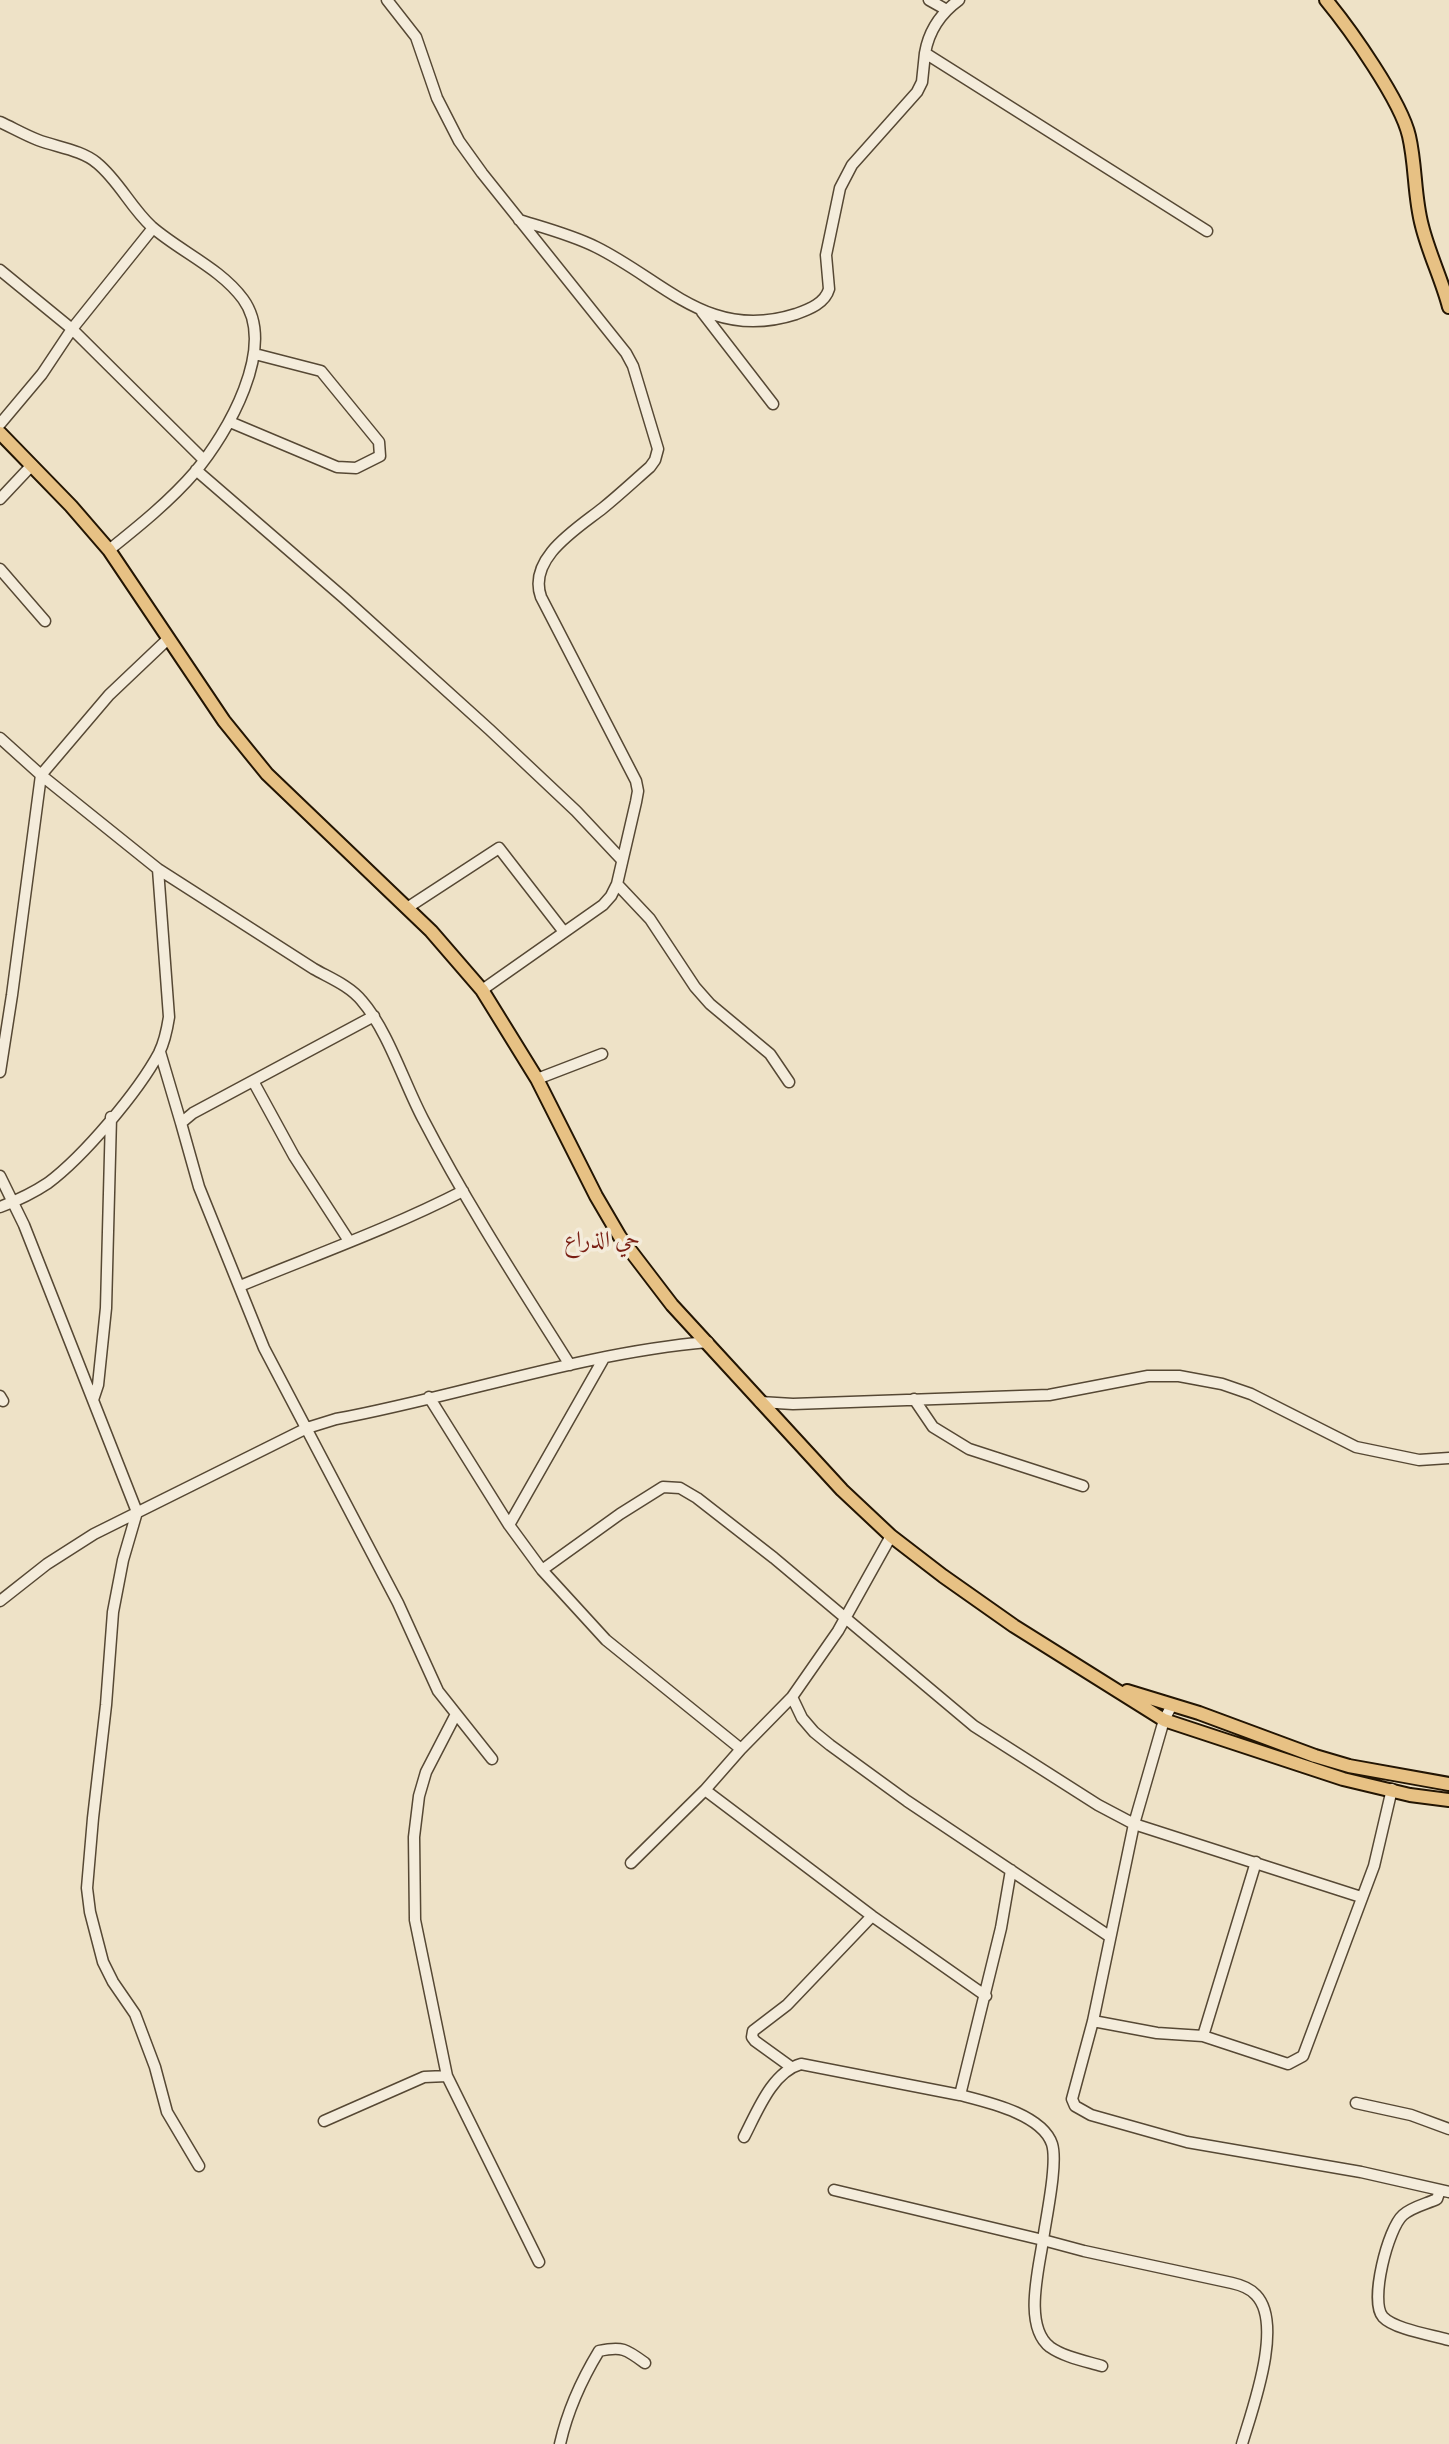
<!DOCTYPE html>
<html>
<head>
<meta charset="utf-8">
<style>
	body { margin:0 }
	canvas { display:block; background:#eee2c7 }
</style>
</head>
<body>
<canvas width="1449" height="2444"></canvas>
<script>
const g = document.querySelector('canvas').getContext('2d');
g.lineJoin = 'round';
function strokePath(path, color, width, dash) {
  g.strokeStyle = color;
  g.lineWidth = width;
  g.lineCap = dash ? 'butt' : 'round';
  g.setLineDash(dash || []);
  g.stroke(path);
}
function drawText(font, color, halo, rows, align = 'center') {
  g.font = font + ' "IM FELL Great Primer",Amiri,serif';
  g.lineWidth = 7;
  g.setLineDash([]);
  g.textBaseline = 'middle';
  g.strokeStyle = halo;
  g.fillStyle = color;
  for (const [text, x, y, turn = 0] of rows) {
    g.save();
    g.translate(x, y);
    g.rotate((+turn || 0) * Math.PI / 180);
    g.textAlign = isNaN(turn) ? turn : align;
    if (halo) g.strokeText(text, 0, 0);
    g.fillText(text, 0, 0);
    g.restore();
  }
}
const minor = new Path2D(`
	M387,0l29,37 21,61 22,43 23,32 144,180 7,13 25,83 -3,11 -5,7c-16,14 -31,28 -47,41 -25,20 -76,50 -62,89l95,184 2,10 -2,11 -19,82 -6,12 -8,9 -121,85
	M929,0l16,9
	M959,0c-18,13 -30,30 -34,53l282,178
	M0,122c13,6 25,13 38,18 18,7 44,10 59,23 22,18 34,45 55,64 29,25 68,41 91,72 35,48 -16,135 -48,173 -25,29 -56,54 -86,78
	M519,220c26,8 53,15 77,27 69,34 113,95 200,67 14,-5 29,-11 33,-25l-3,-34 14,-67 12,-23 65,-73 5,-10 3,-29
	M0,270l72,59 131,130
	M702,312l71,92
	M230,422l107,45 19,1 24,-12 -1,-14 -58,-71 -66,-17
	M0,424l42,-50 30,-45 81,-101
	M196,470l148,128 146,132 86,81 46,49
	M0,499l32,-34
	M0,569l45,52
	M0,738l41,37 117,94 156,100c16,9 36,17 48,32 26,30 42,82 61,118 44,85 96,165 147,246
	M617,884l33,35 45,68 15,17 60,50 19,28
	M407,908l92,-60 65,84
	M374,1016l-181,97 -12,10 18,64 65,161 134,255 40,88 54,68
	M160,1052l21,71
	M0,1072l12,-77 29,-220 68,-80 59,-56
	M537,1079l65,-25
	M253,1081l41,75 55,85
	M0,1176l24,49 113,287 -14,48 -10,52 -7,93 -13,113 -6,70 3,24 13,50 10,20 22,32 20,53 12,45 32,54
	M0,1207c16,-6 33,-14 48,-24 36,-27 90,-91 111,-130 6,-12 8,-23 10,-36l-11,-148
	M240,1286c75,-31 151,-58 223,-95
	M0,1396l3,5
	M429,1397l80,128 33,45 64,70 135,109
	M914,1399l19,28 36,22 114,37
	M93,1400l5,-15 8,-77 5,-191
	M760,1402l33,2 256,-9 99,-19h31l43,8 29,10 105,53 63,13 30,-2
	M509,1525l95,-167
	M542,1570l78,-56 43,-27 17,1 17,10 77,60 200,168 124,79 36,19 227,73
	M0,1601l47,-37 47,-30 213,-106 29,-9c124,-23 245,-66 372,-77
	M792,1697l10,21 12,14 16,13 77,56 202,135
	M1172,1705l-8,15 -30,104 -41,197 -21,78 3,7 16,9 96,27 174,30 88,20
	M456,1714l-30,58 -7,24 -5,41 1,83 32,156 92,186
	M705,1790l167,126 114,80
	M631,1863l74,-73 36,-41 51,-52 46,-66 53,-95
	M1011,1870l-10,58 -41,167c27,7 82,19 92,49 6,19 -6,74 -9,96l41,11 148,32c9,2 18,5 24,12 28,29 -4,115 -14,149
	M1093,2021l64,12 46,3 85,28 15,-8 71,-190 18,-77
	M1203,2036l53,-174
	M791,2067l-36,-26 -3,-4 1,-6 34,-26 85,-89
	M1356,2103l55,12 38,14
	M324,2121l100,-44 23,-1
	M744,2137c13,-25 28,-65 57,-73l159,31
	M834,2190l209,50c-4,29 -20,86 7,107 14,10 35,14 52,19
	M1440,2190l-3,9c-11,5 -25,8 -34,16 -15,13 -34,87 -20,102 11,12 49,18 66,23
	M560,2444c7,-31 22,-65 39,-93 23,-5 27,-2 46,12`);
const major = new Path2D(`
	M1326,0c24,29 75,101 83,136 7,30 5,61 13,90 7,28 20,54 27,81
	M0,433l71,73 38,44 115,171 43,53 164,157 51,59 55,89 59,117 24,41 52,68 170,185 49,46 52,40 71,50 150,94 179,59 67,16 39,5
	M1127,1691l72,22 116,43 34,10 100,18`);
const neighbourhoodNames = [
	["حي الذراع",602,1241]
];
strokePath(minor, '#564834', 13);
strokePath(major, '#231503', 16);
strokePath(minor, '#f4ecdb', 10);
strokePath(major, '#e7c184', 12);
drawText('23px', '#7a1f14', '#f4ecdb', neighbourhoodNames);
</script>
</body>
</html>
